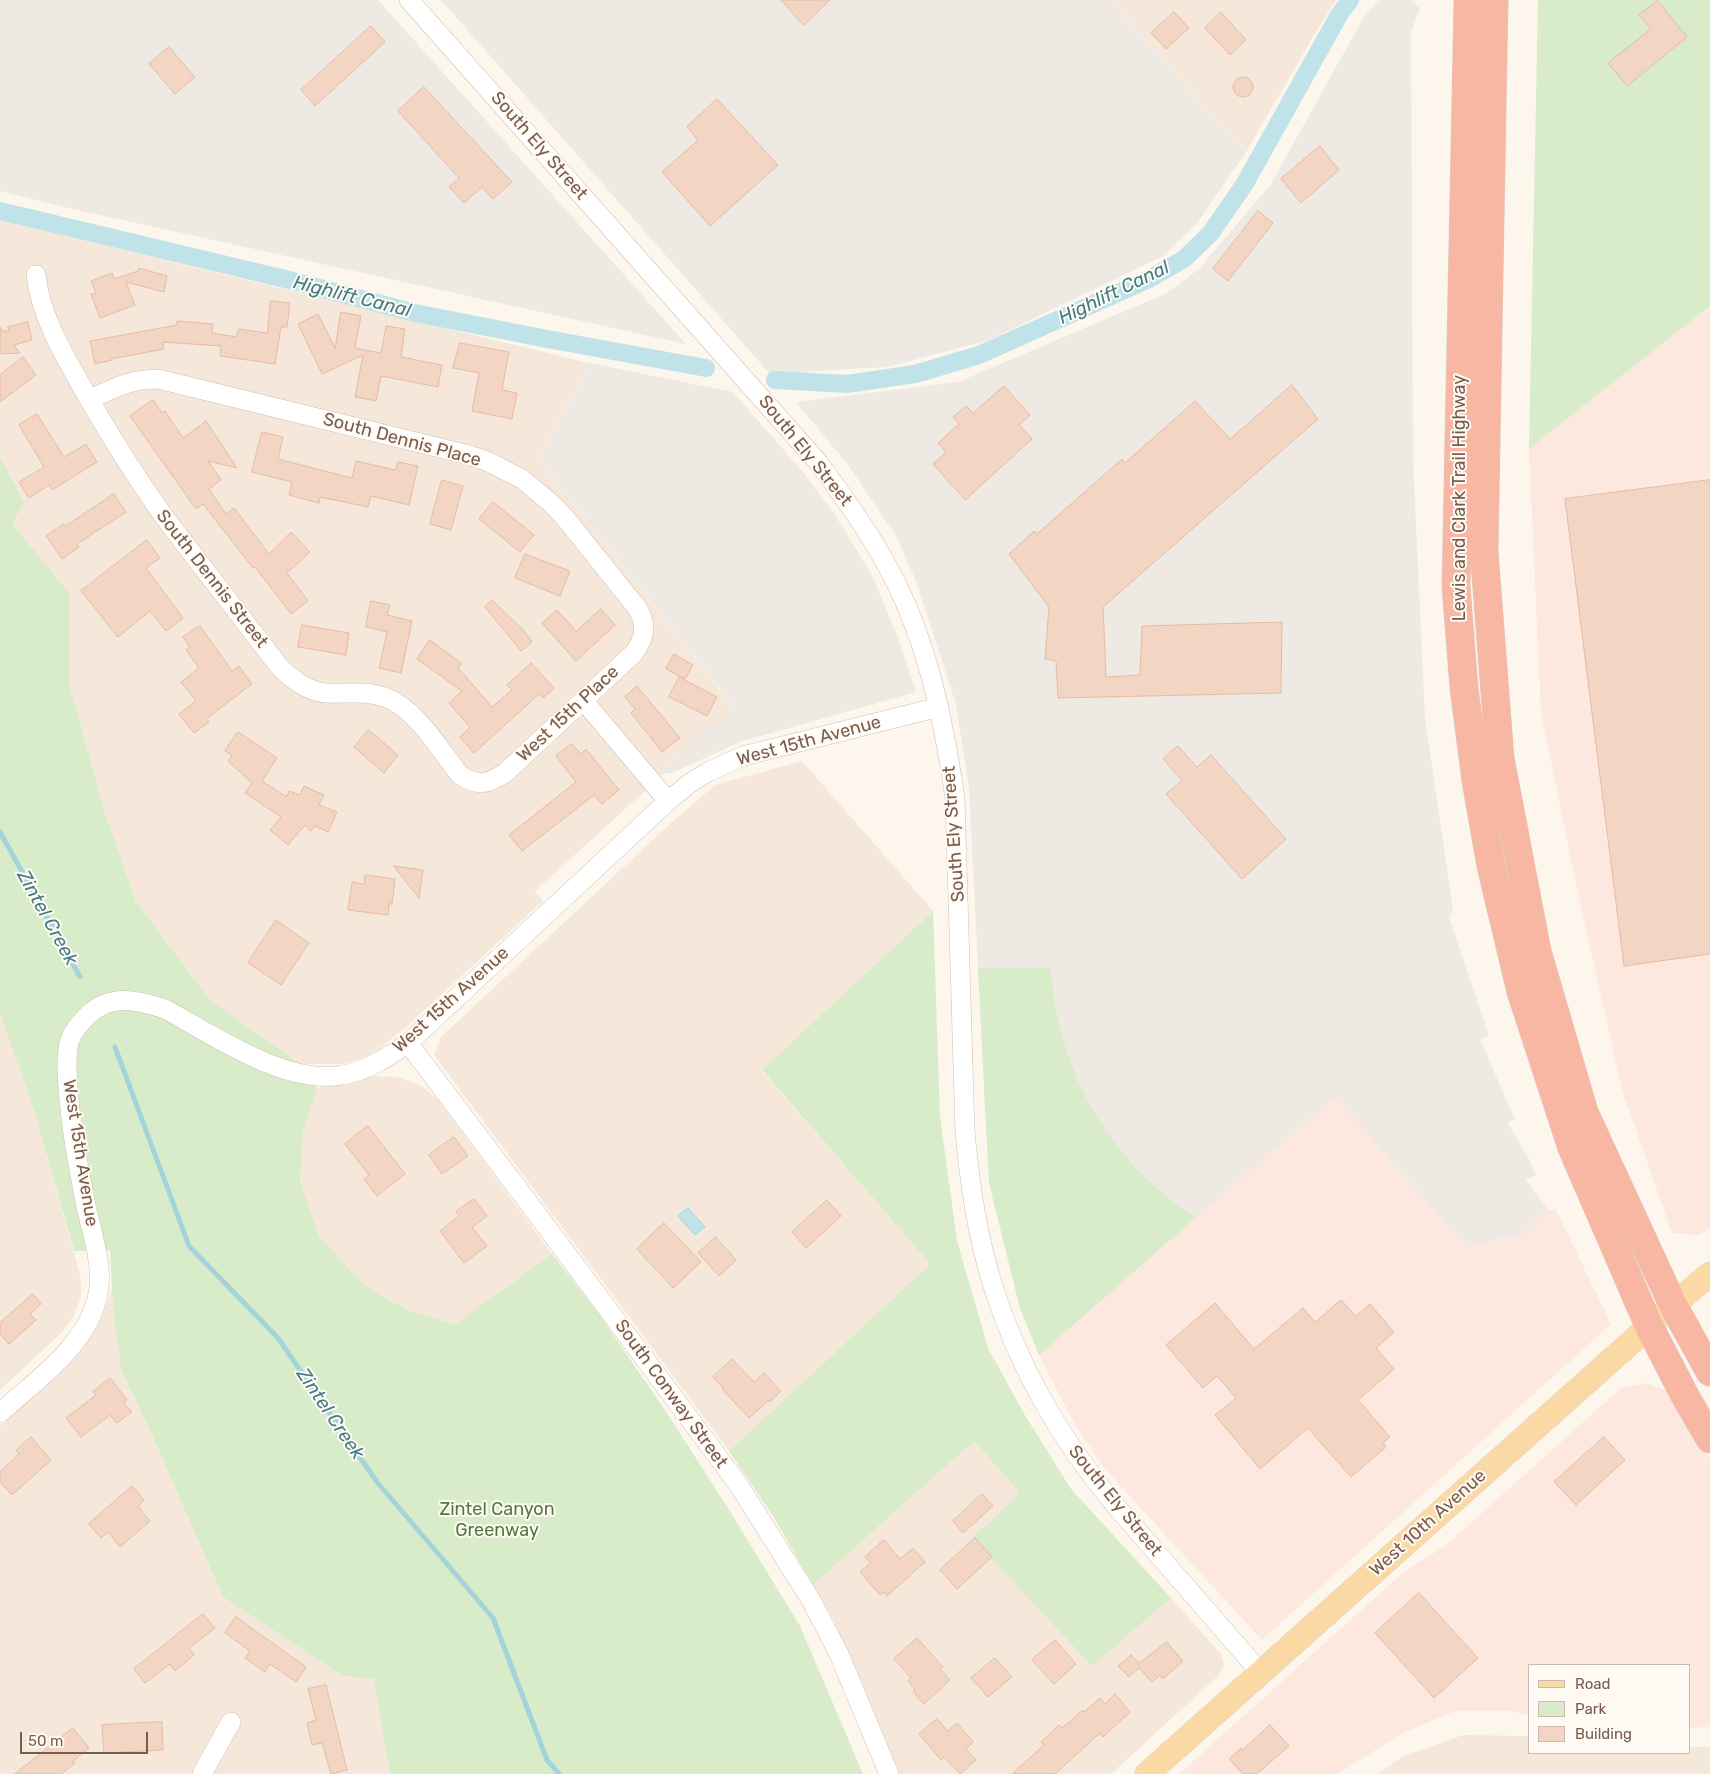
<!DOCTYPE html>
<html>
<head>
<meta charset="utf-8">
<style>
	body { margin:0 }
	#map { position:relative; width:1710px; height:1774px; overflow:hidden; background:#fdf6ec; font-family:Rubik,sans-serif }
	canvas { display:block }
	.legend { position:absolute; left:1528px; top:1664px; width:162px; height:90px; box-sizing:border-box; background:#fffaf3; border:1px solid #cabbb1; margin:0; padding:6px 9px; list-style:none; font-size:15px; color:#7a5c4d }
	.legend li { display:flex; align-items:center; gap:10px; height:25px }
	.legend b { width:25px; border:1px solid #cabbb1 }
	.scale { position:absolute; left:20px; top:1732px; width:128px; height:22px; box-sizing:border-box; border:2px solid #7a5c4d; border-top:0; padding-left:6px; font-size:15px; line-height:18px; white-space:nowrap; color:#7a5c4d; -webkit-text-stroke:4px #fffaf3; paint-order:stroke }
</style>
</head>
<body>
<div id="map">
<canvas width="1710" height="1774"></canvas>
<ul class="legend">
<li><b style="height:6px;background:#fbd9a5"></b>Road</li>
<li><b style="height:14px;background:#d8ecc9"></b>Park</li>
<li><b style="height:14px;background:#f3d5c3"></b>Building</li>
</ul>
<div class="scale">50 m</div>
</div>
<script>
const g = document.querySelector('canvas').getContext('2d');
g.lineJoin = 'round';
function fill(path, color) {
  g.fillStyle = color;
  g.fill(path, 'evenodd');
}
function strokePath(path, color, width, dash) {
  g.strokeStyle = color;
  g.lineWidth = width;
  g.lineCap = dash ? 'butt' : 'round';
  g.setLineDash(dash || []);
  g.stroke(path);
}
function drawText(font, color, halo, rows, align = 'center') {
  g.font = font + ' Rubik,sans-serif';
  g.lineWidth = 4;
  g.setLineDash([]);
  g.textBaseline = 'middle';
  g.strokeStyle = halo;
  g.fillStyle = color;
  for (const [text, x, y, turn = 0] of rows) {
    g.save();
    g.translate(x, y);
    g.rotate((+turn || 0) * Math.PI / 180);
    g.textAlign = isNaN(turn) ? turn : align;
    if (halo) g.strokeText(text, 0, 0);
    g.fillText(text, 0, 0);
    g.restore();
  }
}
const residential = new Path2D(`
	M1110,0h226l-19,30 -71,122z
	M0,220l589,143 -50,97 195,248 -75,65h6l-130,118 8,10 -137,126 -34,27 -29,10h-43l-90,-64 -74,-99 -31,-88 -36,-130v-90l-57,-70 12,-19 -24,-48z
	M802,761l131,150 -171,160 168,193 -201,187 -295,-396 7,-18 231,-215 43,-37z
	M0,1013l36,104 45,162v18l-8,20 -13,17 -60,56z
	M373,1076l25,1 24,9 17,15 113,153 -97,70 -48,-14 -44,-26 -43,-47 -20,-55 3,-50 14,-44z
	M112,1288l9,82 27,56 75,171 119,79 32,3 16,95h-390v-348l58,-54 28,-29 16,-26z
	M974,1441l46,52 -48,45 120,127 79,-67 50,56 3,12 -5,9 -108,99h-214l-45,-112 -19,-43 -20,-34z
	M1463,1735l66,1v17h160v-6h21v27h-333l27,-18z`);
const commercial = new Path2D(`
	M1710,306v921l-10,8 -28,-2 -50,-143 -44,-197 -37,-181 -12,-263z
	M1335,1096l132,152 45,-12 5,4 31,-30h8l55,114 -349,316 -157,-171 -30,-44 -36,-70z
	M1646,1383l22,8 8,10 34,57v269l-21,1v-63h-160v50l-20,-4h-54l-52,22 -66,41h-158l227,-204 38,-23 176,-158z`);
const industrial = new Path2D(`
	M0,0h378l308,344 -618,-136 -68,-17z
	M441,0h669l136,152 -48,70 -35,34 -174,84 -102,27 -117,7z
	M1381,0h30l9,8 -9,24 2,428 12,258 28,192 -4,7 40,119 -9,3 35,81 -8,2 22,37 7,16 -10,5 22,30 -31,30 -6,-4 -44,12 -132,-151 -296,258 -19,-47 -31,-125 -20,-395 -13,-84 -40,-123 -20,-45 -47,-70 -53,-64 162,-20 209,-89 32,-24 72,-85 94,-169z
	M589,363l144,29 68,78 30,39 40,64 26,62 19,57 -176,50 -68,31h-13l75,-66 -195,-247z`);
const green = new Path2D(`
	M1538,0h172v306l-181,143z
	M0,456l24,48 -12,19 57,70v90l36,130 31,88 74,99 90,64 17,24 -14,44 -3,50 20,55 43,47 44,26 48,14 97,-70 44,56 69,100 66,103 69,113 63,148h-473l-16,-95 -32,-3 -119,-79 -75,-171 -27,-56 -8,-65 -3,-55 -36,1 -38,-134 -36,-104z
	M933,911l7,206 17,124 31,107 38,69 45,72 100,109 -79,68 -120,-128 48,-45 -46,-52 -161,144 -40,-69 -44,-65 201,-187 -168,-194z
	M978,968h72c2,18 5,38 9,56 20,82 66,148 137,193l-157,138 -19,-47 -31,-125z`);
const water = new Path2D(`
	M688,1208l17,19 -10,8 -17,-19z`);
const stream = new Path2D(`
	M0,832l80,145
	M115,1047l74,199 89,92 99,144 116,136 54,142 12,14`);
const canal = new Path2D(`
	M0,211l285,68 130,34 132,26 159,29
	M775,380l72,4 68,-10 64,-19 170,-76 35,-20 26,-25 34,-49 95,-170 11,-15`);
const building = new Path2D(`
	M781,0h49l-26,25z
	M1658,1l29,36 -60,49 -19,-23 43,-34 -12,-14z
	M1174,12l15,16 -23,21 -15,-16z
	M1221,12l25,28 -16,15 -25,-27z
	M371,26l14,16 -70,64 -14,-16z
	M169,47l26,30 -20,17 -26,-30z
	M1233 87a10 10 0 1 1 20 0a10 10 0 1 1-20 0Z
	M424,87l88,95 -19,17 -11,-12 -18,16 -15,-16 10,-9 -61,-67z
	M717,99l61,66 -68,61 -48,-54 36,-32 -11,-13z
	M1320,146l19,24 -38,33 -20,-24z
	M1258,211l15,12 -45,58 -15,-12z
	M139,268l28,8 -3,16 -38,-10 9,23 -35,13 -9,-24 5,-1 -5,-12 21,-8 2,6 24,-8z
	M271,301l19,2 -3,24h-6l-6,37 -55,-8 1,-10 -58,-4 1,7 -53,10 1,1 -17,4 -5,-23 87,-16v-4l36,3 -1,9 24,4 3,-8 28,4z
	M341,312l20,4 -6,32 26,5 5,-27 19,3 -4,28 41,8 -4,22 -57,-11 -5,25 -21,-4 8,-42 -41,19 -24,-50 20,-10 17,34z
	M28,322l4,18 -18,5 6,8 -20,1v-27l3,4h6l-1,-4z
	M460,343l49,9 -7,38 15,3 -5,26 -40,-8 7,-38 -26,-5z
	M23,357l13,18 -36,27v-27z
	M1292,385l26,34 -215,188 3,70 34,-2 2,-49 140,-4 -1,71 -223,5 -2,-37 -11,-2 4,-52 -40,-53 25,-23 3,3 85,-75 3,4 70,-62 35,38z
	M1004,386l26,29 -11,10 13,14 -67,61 -32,-36 13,-12 -8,-9 21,-19 -6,-7 13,-11 7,7z
	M153,400l9,13 3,-2 18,27 23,-17 31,47 -29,-7 13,19 -12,9 17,25 8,-6 35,46 22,-22 19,20 -23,21 21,28 -17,13 -36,-47 -2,1 -50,-64 -7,5 -66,-93z
	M37,414l27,43 22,-13 11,18 -45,28 -3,-5 -20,13 -10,-16 25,-15 -25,-42z
	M262,432l21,5 -5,22 74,19 4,-17 39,9 3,-8 20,4 -9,39 -38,-9 -3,11 -48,-10 -1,6 -30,-8 3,-13 -40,-10z
	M442,480l21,6 -12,44 -21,-6z
	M1710,480v474l-86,12 -59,-467z
	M114,494l12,18 -49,32 2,3 -17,12 -16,-23 17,-12 2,2z
	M493,502l41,33 -14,17 -41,-33z
	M147,540l13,18 -14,10 37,50 -17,13 -16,-20 -32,26 -37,-46z
	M525,554l45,17 -10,25 -45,-18z
	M492,600l32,31 8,11 -11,9 -36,-44z
	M371,601l19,4 -3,10 25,6 -11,52 -22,-5 8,-36 -21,-5z
	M601,609l14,16 -39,36 -34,-38 15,-13 19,21z
	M302,625l47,8 -3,22 -48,-8z
	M200,626l32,45 7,-5 13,18 -46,35 3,3 -15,11 -15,-19 17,-13 -15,-19 18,-14 -13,-18 4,-3 -7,-10z
	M430,640l31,23 -3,5 34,39 20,-17 -5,-5 24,-22 23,25 -11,10 -4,-4 -65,59 -14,-16 10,-10 -21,-24 13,-12 -45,-32z
	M674,654l19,11 -8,14 -19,-10z
	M679,677l38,20 -10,19 -38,-19z
	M637,686l43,52 -18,14 -31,-39 4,-4 -10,-12z
	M369,730l29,25 -14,18 -30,-26z
	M238,732l39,26 -15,23 25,16 2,-6 11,4 4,-9 20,9 -5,10 18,7 -9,20 -13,-6 -4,5 -6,-6 -17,20 -18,-15 11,-13 -36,-24 7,-10 -24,-22 4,-6 -7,-4z
	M572,744l9,10 5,-5 33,41 -17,14 -8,-9 -72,56 -13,-16 67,-53 -20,-26z
	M1178,746l19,21 14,-12 75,84 -44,40 -76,-85 16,-14 -19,-21z
	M394,866l29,4 -4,28z
	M365,875l30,4 -3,25h-3l-1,11 -40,-5 4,-28 12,2z
	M276,920l33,23 -28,42 -33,-22z
	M368,1126l37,48 -28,22 -13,-17 5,-4 -24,-31z
	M454,1137l14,19 -26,18 -13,-19z
	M474,1199l13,17 -15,11 15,19 -23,17 -24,-32 19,-15 -3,-4z
	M827,1200l14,16 -35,32 -14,-16z
	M664,1223l37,39 -28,26 -36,-39z
	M716,1237l20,23 -17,16 -21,-23z
	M33,1294l8,10 -11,10 6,6 -27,24 -9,-10v-11z
	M1341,1300l15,16 14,-12 24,28 -18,16 18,21 -36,31 32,37 -7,6 3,4 -35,30 -43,-49 -48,41 -45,-54 21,-17 -19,-22 -14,12 -37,-43 49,-42 39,46 49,-41 12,14z
	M732,1359l22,23 10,-9 17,18 -11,11 -1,-2 -20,18 -27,-29 1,-1 -10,-11z
	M110,1378l17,22 -3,3 8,9 -15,11 -7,-8 -29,22 -15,-19 30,-23 -3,-3z
	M31,1437l20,23 -39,35 -12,-13v-10l19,-18 -3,-3z
	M1604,1437l21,23 -49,45 -22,-23z
	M132,1486l12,14 -6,6 12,15 -30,26 -12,-15 -7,6 -12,-14z
	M982,1494l11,12 -30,27 -10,-12z
	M975,1538l17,19 -35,32 -17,-19z
	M884,1540l16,19 13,-11 12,14 -38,34 -3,-4 -4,3 -20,-23 11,-9 -6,-6z
	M1419,1593l59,65 -44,40 -59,-65z
	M203,1614l12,14 -26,20 5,7 -19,16 -5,-7 -25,19 -11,-14z
	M236,1617l70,50 -10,15 -26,-18 -5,8 -20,-14 5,-7 -25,-18z
	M917,1638l26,29 -3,2 10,11 -26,24 -11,-12 2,-2 -7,-9 3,-3 -17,-19z
	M1055,1640l21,24 -22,20 -22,-24z
	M1167,1642l16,19 -20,18 -3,-4 -8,7 -13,-14 -10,9 -11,-11 13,-11 8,8z
	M995,1658l17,19 -24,20 -17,-19z
	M326,1685l21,85 -16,4 -9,-31 -10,2 -5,-22 9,-3 -8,-31z
	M1115,1694l15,18 -27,25 -3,-4 -45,41h-43l32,-29 -3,-3 18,-17 3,3 21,-18 1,2 16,-14 5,6z
	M937,1719l11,12 9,-8 16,19 -7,7 10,11 -16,14 -16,-17 -3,3 -22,-26z
	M162,1722l1,28 -59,3 -2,-28z
	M1270,1725l19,21 -32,28h-14l-14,-15 12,-11 1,2z
	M73,1728l16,20 -16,13 2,2 -14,11h-46z`);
const minor = new Path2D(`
	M409,0l408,461c27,36 53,72 74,112 37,70 53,149 64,226l10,333c5,52 12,104 28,154 25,80 68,154 122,219l146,168
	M36,275c5,43 29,82 50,119 26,45 54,90 85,132l107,139c12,13 30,27 48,28 21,1 41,-3 61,5 30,12 53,52 73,77 18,12 28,9 45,-2l129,-120c11,-15 13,-28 4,-44l-72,-90 -14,-15 -30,-25 -33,-17 -20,-7 -311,-76c-27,0 -45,9 -69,21
	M583,700l85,101
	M408,1043l120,159 210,282 73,116 28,54 50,120
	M0,1413c36,-33 84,-65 97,-114 8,-31 -5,-64 -11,-93 -9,-46 -18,-93 -19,-139 0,-9 0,-19 3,-27 3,-9 10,-17 17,-24 23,-23 51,-16 78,-7 48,26 121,77 177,66 25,-4 46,-18 66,-32l260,-242 22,-18 18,-11 35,-16 196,-49
	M202,1774l29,-52`);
const major = new Path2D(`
	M1147,1774l526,-469 37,-31`);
const highway = new Path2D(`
	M1468,0l-12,586 8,102 12,93 15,85 30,126 51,156 77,178 36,70 25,43
	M1494,0l-10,551 16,207 37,193 47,161 89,193 37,67`);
const streetNames = [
	["South Ely Street",539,146,49],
	["South Dennis Place",402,440,15],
	["South Ely Street",805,451,51],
	["Lewis and Clark Trail Highway",1460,498,-90],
	["South Dennis Street",212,579,52],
	["West 15th Place",568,714,-43],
	["West 15th Avenue",809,741,-15],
	["South Ely Street",954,834,-94],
	["West 15th Avenue",451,1000,-42],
	["West 15th Avenue",80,1153,81],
	["South Conway Street",671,1394,54],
	["South Ely Street",1115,1501,51],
	["West 10th Avenue",1428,1523,-42]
];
const parkNames = [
	["Zintel Canyon",497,1510],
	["Greenway",497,1531]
];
const waterNames = [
	["Highlift Canal",1114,293,-26],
	["Highlift Canal",352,297,14],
	["Zintel Creek",47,918,61],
	["Zintel Creek",330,1414,56]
];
fill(residential, '#f5e8da');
fill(commercial, '#fde8e0');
fill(industrial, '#efe9e4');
fill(green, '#d8ecc9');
fill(water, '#bfe3e8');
strokePath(water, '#a5d3da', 1);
strokePath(stream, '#a5d3da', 5);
strokePath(canal, '#bfe3e8', 18);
fill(building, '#f3d5c3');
strokePath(building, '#e6bba3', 1);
strokePath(minor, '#d1beb0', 20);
strokePath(major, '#dad1cd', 25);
strokePath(highway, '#dad1cd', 29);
strokePath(minor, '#fff', 19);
strokePath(major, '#fbd9a5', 24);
strokePath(highway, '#f7b7a3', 28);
drawText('18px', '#7a5c4d', '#fffaf3', streetNames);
drawText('18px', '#537a41', '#fffaf3', parkNames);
drawText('italic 19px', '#437c86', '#fffaf3', waterNames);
</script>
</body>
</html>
